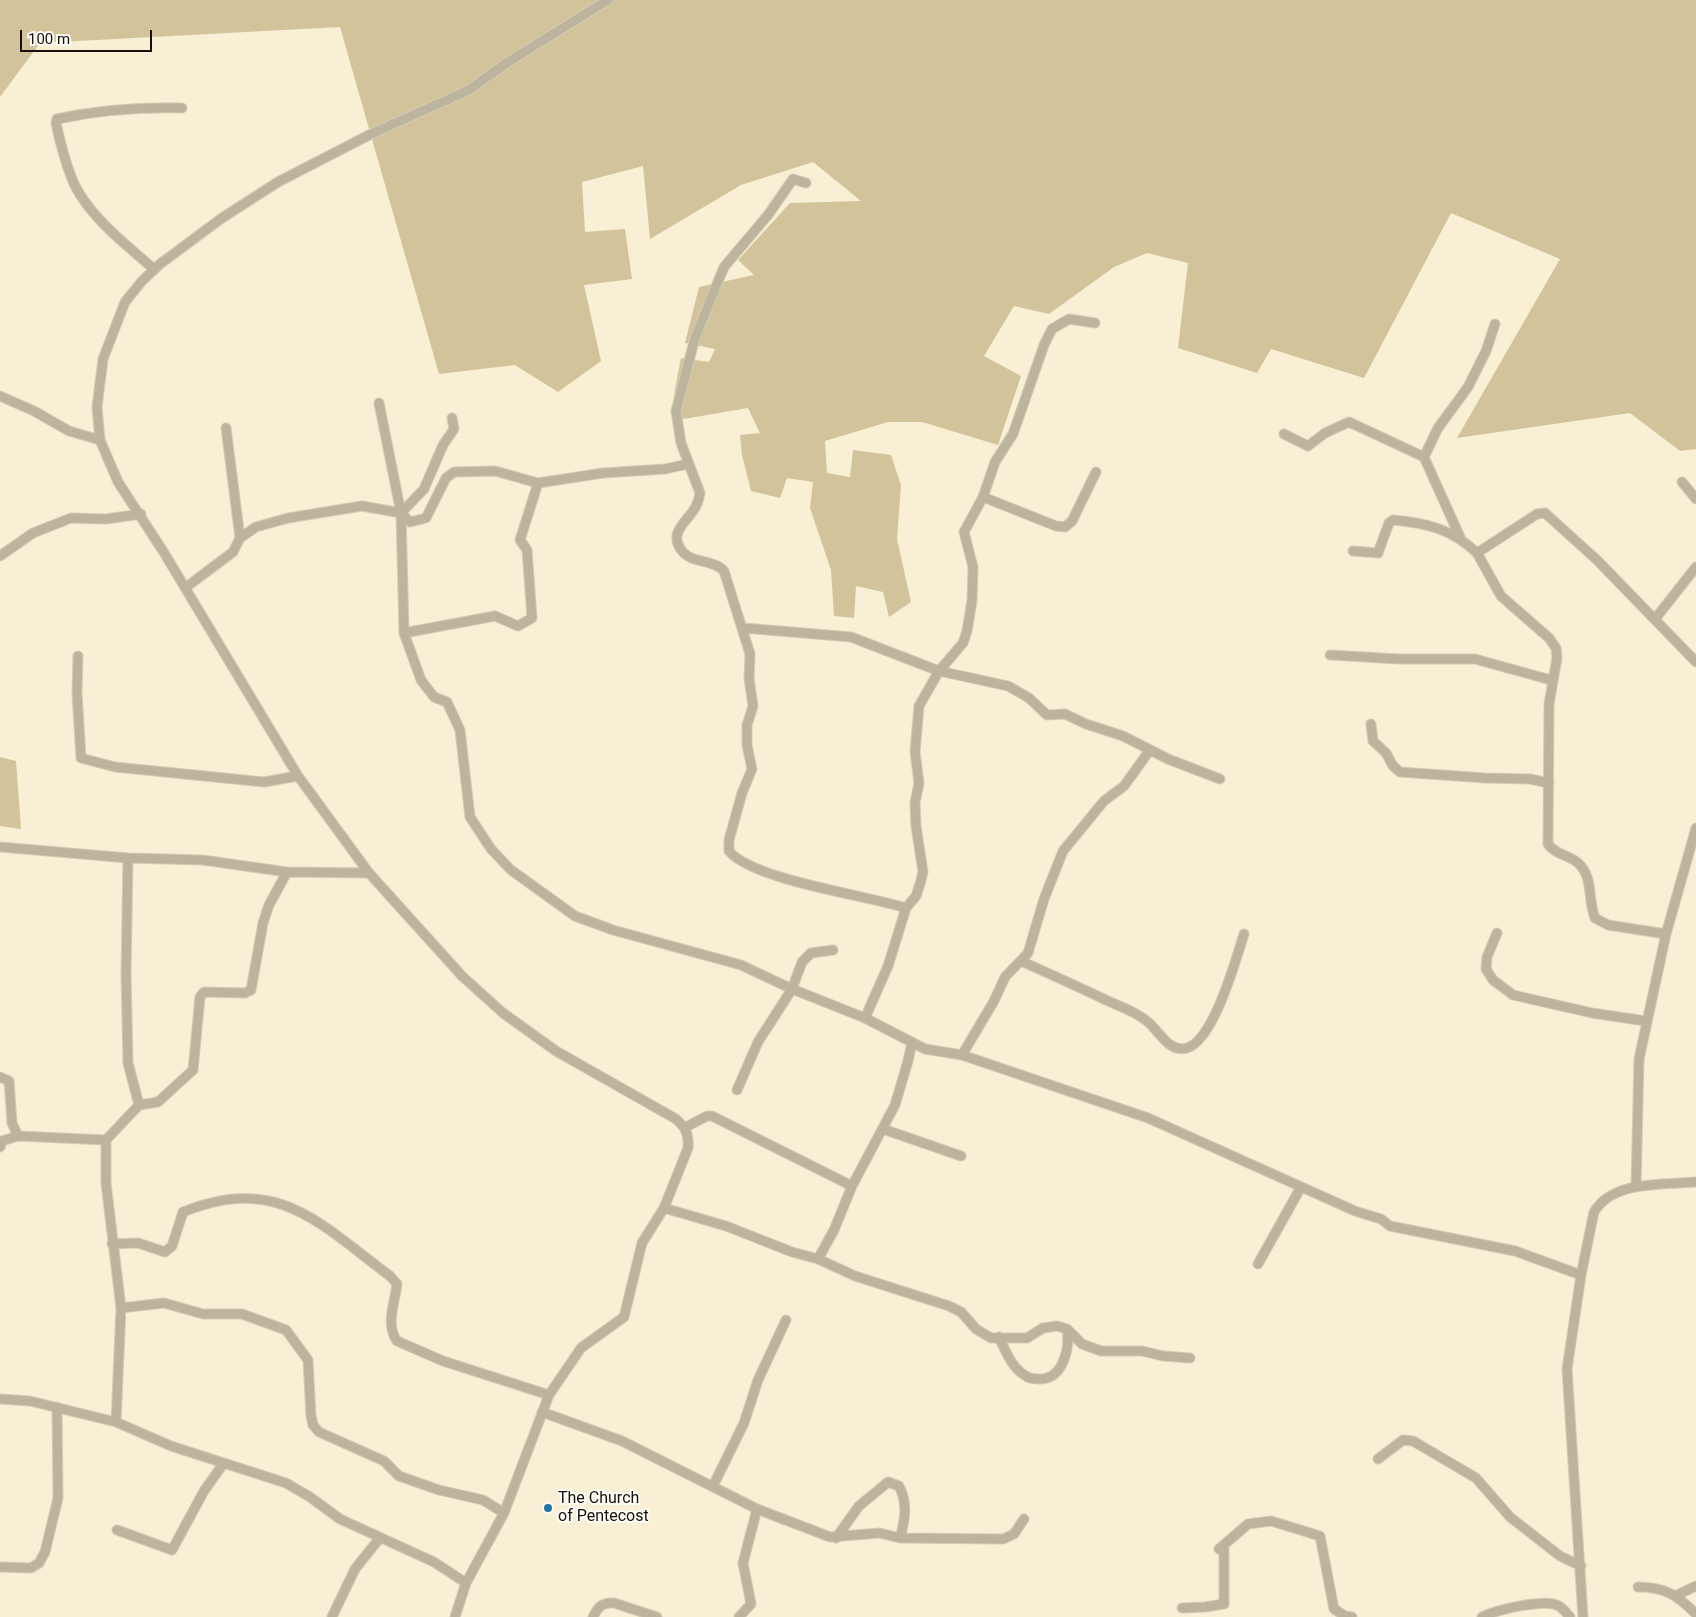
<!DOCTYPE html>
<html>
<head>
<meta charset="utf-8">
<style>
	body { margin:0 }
	#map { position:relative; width:1696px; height:1617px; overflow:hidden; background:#f8efd5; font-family:Roboto,sans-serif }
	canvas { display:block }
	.scale { position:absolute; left:20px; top:30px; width:132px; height:22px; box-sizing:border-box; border:2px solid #151108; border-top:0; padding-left:6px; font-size:15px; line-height:18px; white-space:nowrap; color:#151108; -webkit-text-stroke:4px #fefcf7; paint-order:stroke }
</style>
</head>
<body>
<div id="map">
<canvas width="1696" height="1617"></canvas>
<div class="scale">100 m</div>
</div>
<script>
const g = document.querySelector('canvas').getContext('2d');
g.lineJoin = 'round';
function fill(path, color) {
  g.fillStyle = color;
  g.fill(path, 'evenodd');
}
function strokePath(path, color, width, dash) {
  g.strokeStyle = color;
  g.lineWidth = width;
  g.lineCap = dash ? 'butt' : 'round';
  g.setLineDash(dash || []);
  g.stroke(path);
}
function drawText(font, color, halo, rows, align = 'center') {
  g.font = font + ' Roboto,sans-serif';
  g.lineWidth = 4;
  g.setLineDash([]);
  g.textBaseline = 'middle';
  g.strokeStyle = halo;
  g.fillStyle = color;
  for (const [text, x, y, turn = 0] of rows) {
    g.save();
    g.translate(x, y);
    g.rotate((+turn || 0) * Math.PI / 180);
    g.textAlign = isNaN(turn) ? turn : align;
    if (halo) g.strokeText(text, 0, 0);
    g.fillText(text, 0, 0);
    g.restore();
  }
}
const green = new Path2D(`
	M0,0h1696v449l-16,2 -50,-38 -173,25 103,-179 -109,-46 -87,165 -93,-29 -14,24 -79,-25 10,-85 -41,-10 -33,14 -65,47 -35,-8 -30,50 37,20 -23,69 -76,-23h-34l-63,19 2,32 23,4 3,-27 38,5 10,30 -4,54 14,63 -22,15 -6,-25 -27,-6 -2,32 -20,-2 -3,-46 -21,-62 3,-26 -26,-4 -7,20 -29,-7 -9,-36 -2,-20 20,-2 -12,-25 -76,13 3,-32 6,-31 28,4 6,-13 -30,-6 14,-56 55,-12 -16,-15 52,-57 71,-2 -48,-39 -72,23 -91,54 -7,-73 -61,16 3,50 40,-3 7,50 -48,6 17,76 -43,31 -43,-27 -76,9 -99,-347 -300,16 -40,54z
	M0,757l16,4 5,68 -21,-3z`);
const minor = new Path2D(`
	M806,183l-13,-4 -25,36 -44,52 -29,71 -19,73 5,32 19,50c-1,6 -3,13 -7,18 -10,14 -24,23 -11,40 10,13 32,8 42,20l26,83 -1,24 4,28 -6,19v20l5,24 -10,24 -13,47v11c24,29 136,44 177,57
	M154,269c-28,-24 -68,-55 -82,-90 -7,-18 -12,-37 -16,-56l1,-4c42,-9 82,-12 125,-11
	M0,396l34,15 35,20 31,9
	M379,403l22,110 3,120 17,47 13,17 13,5 13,28 10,87 21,32 20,21 64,46 38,14 128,35 51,24 73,29 60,31 37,6 186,63 207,93 26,8 9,7 125,25 66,24
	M1284,434l24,12 17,-13 24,-11 75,35 36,80
	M1424,457l14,-29 30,-41 18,-36 9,-27
	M1682,482l14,17
	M983,497l73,29 9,1 7,-6 24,-49
	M401,513l23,-24 19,-44 11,-16 -2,-11
	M240,538l16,-11 32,-9 74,-12 39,7 9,9 16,-4 20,-40 8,-6 41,-1 43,12 65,-10 62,-4 23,-5
	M1353,551l25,2 11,-30 4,-3c34,3 59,9 84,33l60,-39 8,-1 52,47 99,102
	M1477,553l24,43 48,42 7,10 1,10 -8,46 -1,140c8,12 25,11 33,22 12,14 7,36 14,52l13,7 58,9
	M0,556l33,-23 38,-15 35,1 35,-5
	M185,588l48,-36 7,-14 -14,-110
	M1655,619l41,-52
	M744,628l107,9 88,34 69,15 21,12 18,17 18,-1 21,10 37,12 45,23 52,20
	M404,633l91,-17 23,10 14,-8 -5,-68 -7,-10 18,-57
	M1330,655l69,4h76l76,21
	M78,656l-1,37 4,65 34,9 149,15 34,-6
	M1371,724l2,17 13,12 7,13 7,6 85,6 45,1 19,4
	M0,847l128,11 75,2 84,12 82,1
	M1497,933l-10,24 -1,12 7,11 20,15 79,18 54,8
	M1021,961c29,13 58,26 87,40 13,6 29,11 40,21 12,10 21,31 39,26 27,-8 49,-89 57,-114
	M865,1018l23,-52 18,-58 10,-12 4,-12 3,-12 -7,-46 -1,-23 4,-20 -4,-31 4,-46 20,-35 24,-28 4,-12 5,-30 1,-34 -9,-35 19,-35 12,-35 18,-28 31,-89 8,-16 17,-10 26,4
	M962,1055l32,-54 11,-24 23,-24 16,-54 19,-48 41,-50 20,-15 26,-36
	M0,1077l9,4 3,42 6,13
	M737,1090l21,-48 34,-53 10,-27 9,-9 22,-3
	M139,1105l19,-3 35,-32 7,-73 4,-5 41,1 6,-3 12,-67 6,-18 18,-33
	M686,1127l21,-11h5l140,70
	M883,1129l78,27
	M0,1147l2,-6 16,-5 88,4
	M1636,1187l3,-128 27,-125 30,-106
	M664,1208l62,18 66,26 26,7 37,17 94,30 12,6 15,17 15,9h36l16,-10 14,-2 10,3 15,15 19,7h41l21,5 27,2
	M112,1244l26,-1 27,9 7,-6 11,-34c94,-39 137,12 207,64l7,8c-2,19 -12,40 0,57l46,20 106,34
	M818,1259l16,-29 18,-44 43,-81 13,-44 4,-19
	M1258,1264l43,-77
	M121,1308l43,-5 39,11h39l44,16 22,30 3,56 2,9 6,7 65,29 15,15 40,14 44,10 21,13
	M999,1337c7,15 13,31 27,39 3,3 7,2 11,3 26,2 33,-30 30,-50
	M0,1399l30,2 86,21 55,24 115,37 24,14 30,22 94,43 32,21
	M542,1412l80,29 135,68 73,28 50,-4 20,5 103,1 11,-5 10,-15
	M116,1422l5,-114 -15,-125v-43l33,-35 -11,-42 -2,-89 2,-116
	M1378,1459l25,-19 10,1 63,37 34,39 50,39 21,10
	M713,1486l31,-63 14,-43 28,-60
	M117,1530l55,20 32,-59 19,-27
	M836,1538l23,-32 29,-24 11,4c9,17 6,34 1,52
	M0,1567l31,1 8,-5 6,-11 13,-54 -1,-91
	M1638,1587c27,0 39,8 58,27
	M1677,1595l19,-9
	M1182,1608l23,-1 19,-3v-54l-5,-1 29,-25 23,-3 49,15 14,73 11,7 7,1
	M332,1617l23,-48 24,-30
	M455,1617l11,-34 38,-70 45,-118 32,-47 43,-31 18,-74 22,-35 24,-60c1,-14 -2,-20 -12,-29l-120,-68 -53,-38 -41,-37 -93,-103 -71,-97 -135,-225 -45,-69 -18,-42 -3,-33 6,-48 22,-57 17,-21 18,-17 62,-46 56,-36 93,-48 98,-44 39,-28 100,-62
	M593,1617c5,-10 9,-15 21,-14l43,14
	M739,1617l12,-13 -8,-41 14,-54
	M1482,1617c14,-7 63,-19 77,-11 4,2 8,8 11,11
	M1583,1617l-16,-248 14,-94 13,-63c19,-32 69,-27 102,-30`);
const markers = [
	[548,1508,5,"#2175a5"]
];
const poiNames = [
	["The Church",558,1499],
	["of Pentecost",558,1517]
];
fill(green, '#d3c39a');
strokePath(minor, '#d4cbb4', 11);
strokePath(minor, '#bcb49d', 9);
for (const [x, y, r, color] of markers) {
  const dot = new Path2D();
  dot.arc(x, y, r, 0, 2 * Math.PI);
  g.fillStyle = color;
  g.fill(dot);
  strokePath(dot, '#fefcf7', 2);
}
drawText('16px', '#151108', '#fefcf7', poiNames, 'left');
</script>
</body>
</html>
